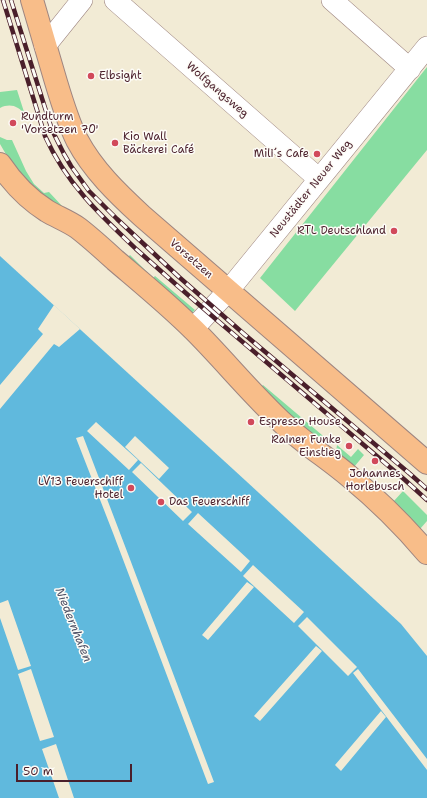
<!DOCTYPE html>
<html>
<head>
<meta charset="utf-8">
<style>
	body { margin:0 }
	#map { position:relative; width:427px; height:798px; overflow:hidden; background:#f2ebd5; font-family:"Shantell Sans",sans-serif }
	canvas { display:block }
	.scale { position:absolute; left:16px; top:764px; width:116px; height:18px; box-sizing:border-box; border:2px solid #4a1f2b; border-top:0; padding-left:5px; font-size:12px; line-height:14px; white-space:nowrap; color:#4a1f2b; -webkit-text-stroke:3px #fdfcf7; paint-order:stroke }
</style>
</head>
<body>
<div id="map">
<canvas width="427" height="798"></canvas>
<div class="scale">50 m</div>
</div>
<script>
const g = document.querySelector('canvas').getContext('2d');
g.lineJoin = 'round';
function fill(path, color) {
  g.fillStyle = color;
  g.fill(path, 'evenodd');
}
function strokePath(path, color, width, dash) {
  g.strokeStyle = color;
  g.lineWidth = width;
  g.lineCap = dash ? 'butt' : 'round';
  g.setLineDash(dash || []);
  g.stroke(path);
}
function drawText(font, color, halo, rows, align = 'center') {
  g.font = font + ' "Shantell Sans",sans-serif';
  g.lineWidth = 3;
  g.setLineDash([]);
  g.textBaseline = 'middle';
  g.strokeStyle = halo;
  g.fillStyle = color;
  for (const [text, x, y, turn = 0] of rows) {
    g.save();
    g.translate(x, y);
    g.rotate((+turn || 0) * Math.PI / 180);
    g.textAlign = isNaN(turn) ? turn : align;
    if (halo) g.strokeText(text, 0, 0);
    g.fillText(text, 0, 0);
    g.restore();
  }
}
const green = new Path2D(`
	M427,67v83l-132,161 -35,-33z
	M17,90l8,25c-6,-9 -15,-12 -25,-7v-16z
	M0,137l7,3h5l14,31 8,13 10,9 5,-1 14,15 -2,1 -17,-12 -18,-17 -19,-23 -7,-12z
	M130,255l23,23 2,-2 40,34 -3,3 -65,-55z
	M263,385l59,50 2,3v5c-22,-17 -43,-36 -63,-56z
	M337,445l14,12 7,-8 6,6 -10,12 -18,-15z
	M403,491l24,24v6l-7,8 -27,-27z`);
const water = new Path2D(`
	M0,256l246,225 155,143 26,32v142h-427z`);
const pier = new Path2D(`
	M54,305l26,24 -21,18 -5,-3 -54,65v-24l43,-51 -5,-5z
	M96,422l42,38 -9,10 -42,-39z
	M83,436l45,118 86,228 -6,2 -95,-251 -37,-95z
	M135,436l34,32 -10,11 -34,-32z
	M141,463l51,49 -9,9 -51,-49z
	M198,513l52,48 -9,11 -53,-48z
	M253,565l51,47 -10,11 -51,-47z
	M247,582l7,5 -46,53 -6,-5z
	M8,600l23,66 -13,4 -18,-52v-15z
	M307,617l50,50 -9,9 -50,-50z
	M316,646l6,5 -62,70 -6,-5z
	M31,669l23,68 -14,4 -22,-67z
	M358,669l69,90v11l-74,-97z
	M381,711l5,6 -45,54 -6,-6z
	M56,744l18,54h-15l-17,-49z`);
const minor = new Path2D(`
	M115,0l204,179
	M332,0l78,69
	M45,46l37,-46
	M193,329l35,-38 199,-244`);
const major = new Path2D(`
	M32,0c8,27 16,55 24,82 6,20 12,40 21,58 16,30 40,53 65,76l285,247
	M0,164c12,18 28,35 47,47 10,6 21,10 31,17 13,10 25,21 37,32 27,23 54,45 79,70 31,31 59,66 92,96 20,19 43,33 64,51 28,23 54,49 77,76`);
const rail = new Path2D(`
	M3,0l42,136c21,47 54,78 91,113 27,24 54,48 82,72 62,53 124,106 187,159l22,20
	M11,0l41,130 12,24 7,12 18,25 28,28 62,58 65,57 165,139 18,16`);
const markers = [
	[91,76,4,"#d1495b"],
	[13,123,4,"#d1495b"],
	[115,143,4,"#d1495b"],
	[317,154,4,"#d1495b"],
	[394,231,4,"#d1495b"],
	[251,422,4,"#d1495b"],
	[349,446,4,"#d1495b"],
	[375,461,4,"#d1495b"],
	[131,488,4,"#d1495b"],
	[161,502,4,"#d1495b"]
];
const poiNames = [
	["Elbsight",99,76],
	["Rundturm",21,117],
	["'Vorsetzen 70'",21,130],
	["Kio Wall",123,137],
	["Bäckerei Café",123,150],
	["Mili´s Cafe",309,154,"right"],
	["RTL Deutschland",386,231,"right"],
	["Espresso House",259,422],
	["Rainer Funke",341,440,"right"],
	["Einstieg",341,453,"right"],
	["Johannes",375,474,"center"],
	["Horlebusch",375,487,"center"],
	["LV13 Feuerschiff",123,482,"right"],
	["Hotel",123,495,"right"],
	["Das Feuerschiff",169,502]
];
const streetNames = [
	["Wolfgangsweg",217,90,41],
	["Neustädter Neuer Weg",311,189,-51],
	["Vorsetzen",191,259,41]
];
const waterNames = [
	["Niedernhafen",73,625,68]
];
fill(green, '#87dda1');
fill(water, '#60b9dd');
fill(pier, '#f2ebd5');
strokePath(minor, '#9e8580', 22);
strokePath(major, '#9e8580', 24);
strokePath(minor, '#fff', 21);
strokePath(major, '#f8bd89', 22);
strokePath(rail, '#4a1f2b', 4.5);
strokePath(rail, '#fdfcf7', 3, [9]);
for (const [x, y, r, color] of markers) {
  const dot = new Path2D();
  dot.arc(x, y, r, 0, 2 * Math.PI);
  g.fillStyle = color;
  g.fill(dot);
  strokePath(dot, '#fdfcf7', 1.5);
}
drawText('11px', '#4a1f2b', '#fdfcf7', poiNames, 'left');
drawText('11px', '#4a1f2b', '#fdfcf7', streetNames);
drawText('italic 12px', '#525569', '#fdfcf7', waterNames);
</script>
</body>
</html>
